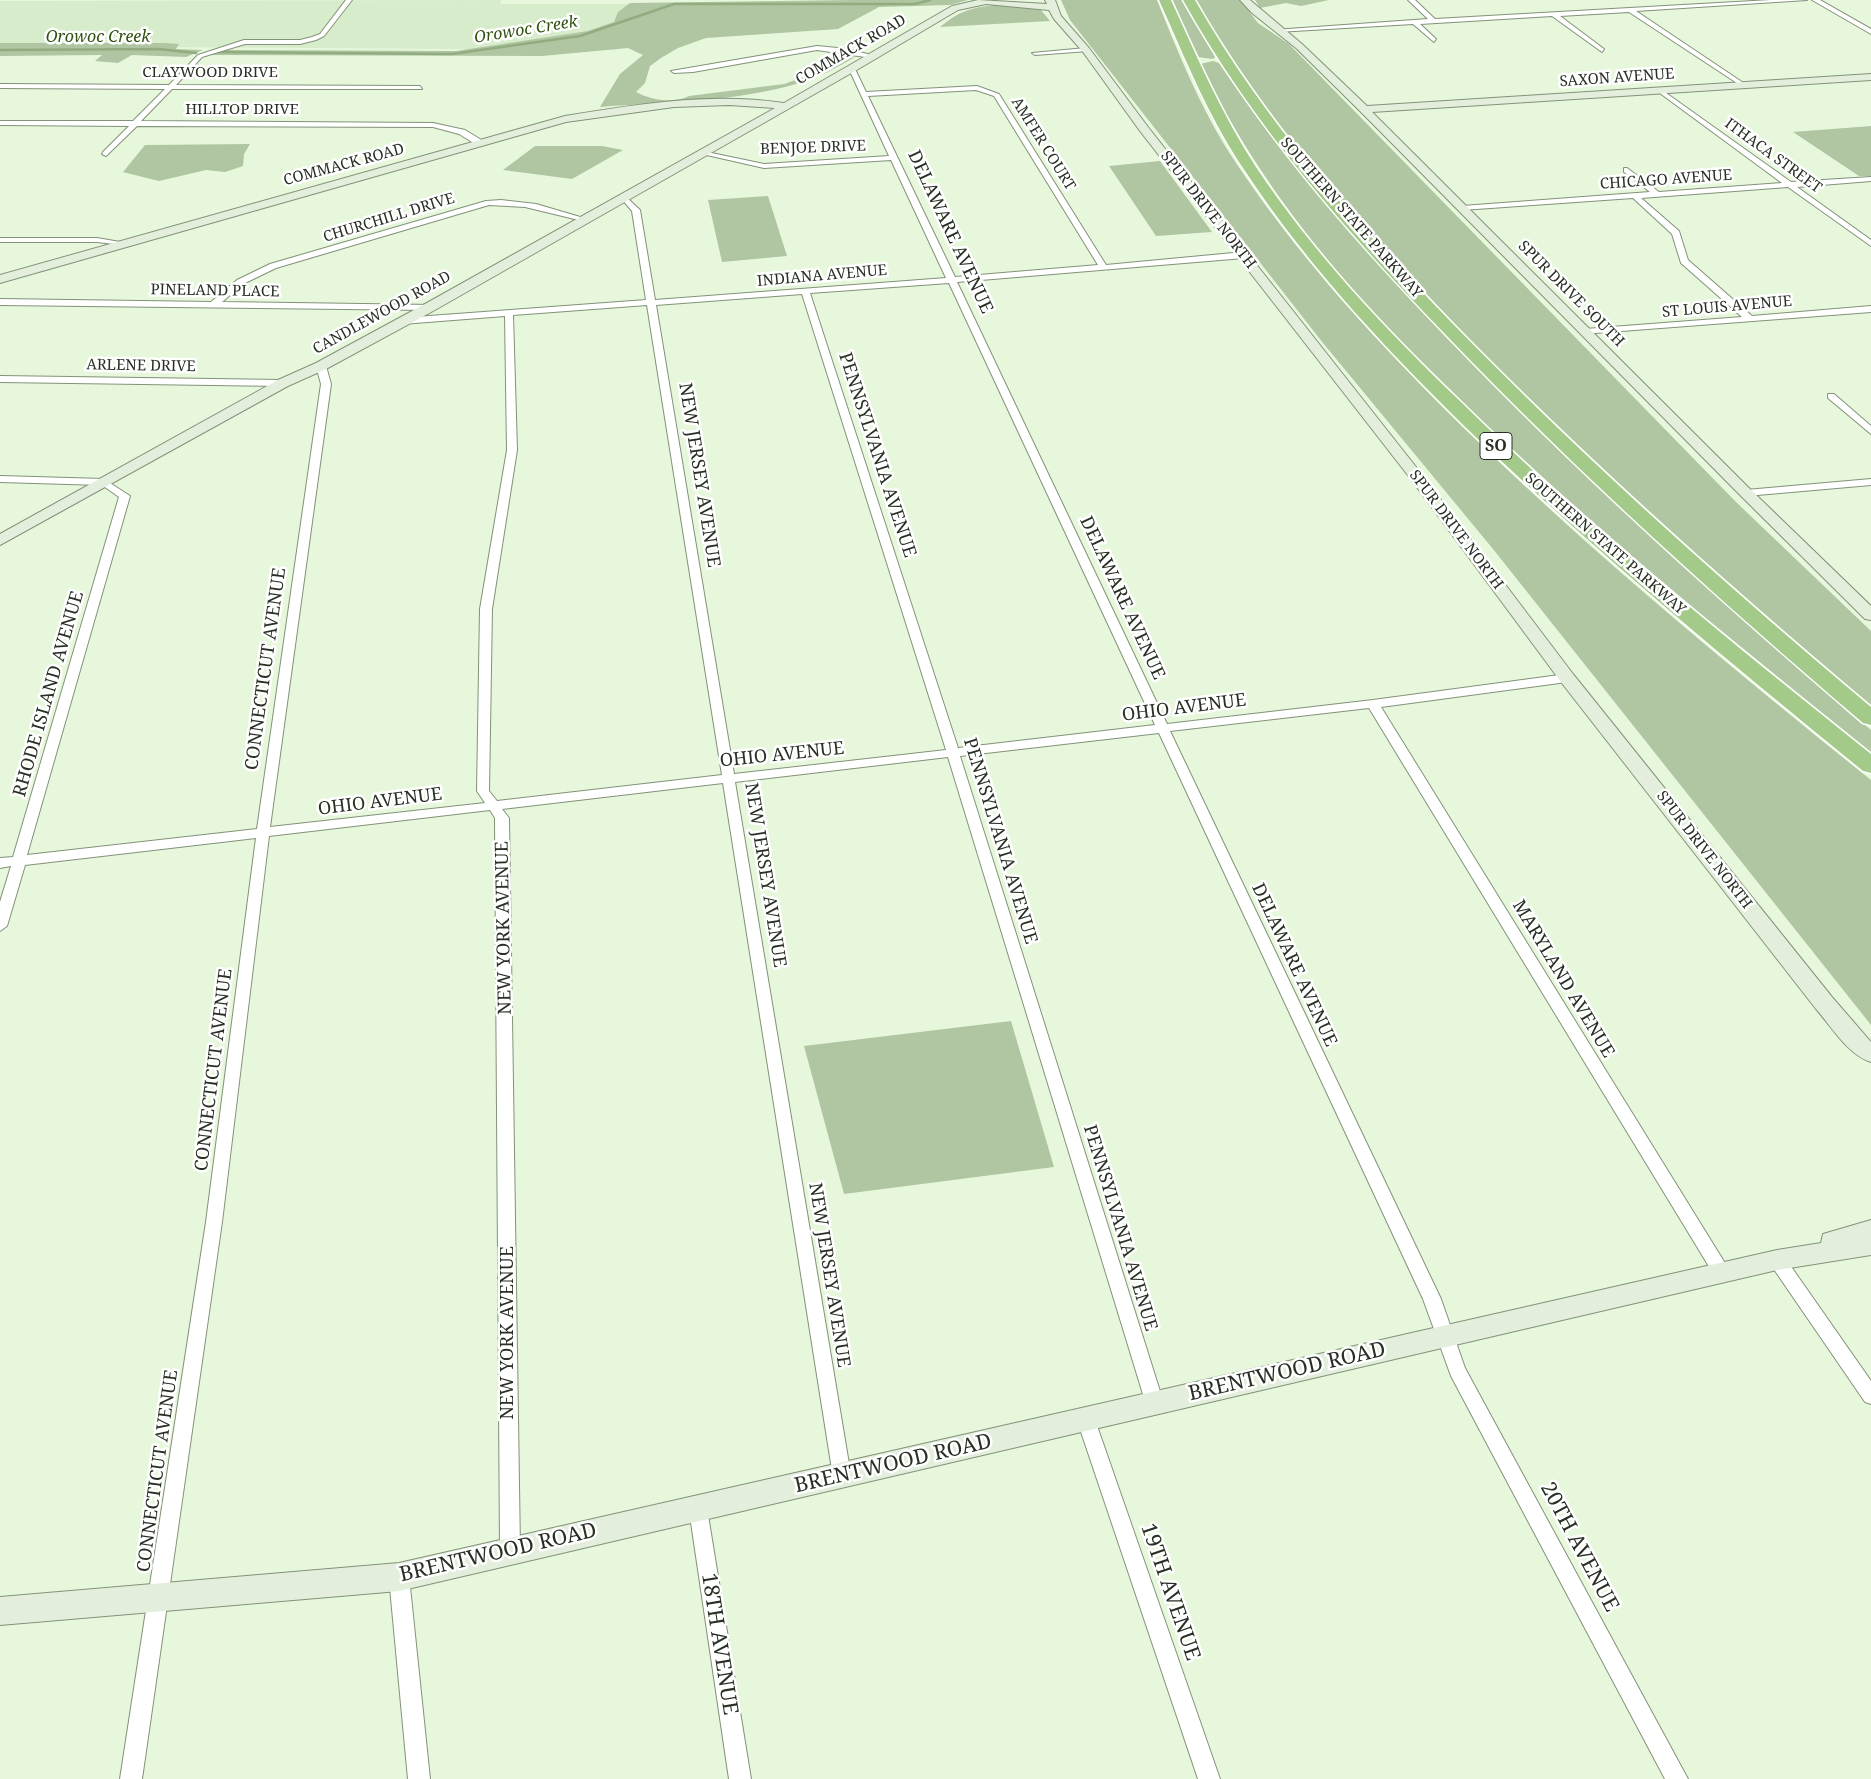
<!DOCTYPE html>
<html>
<head>
<meta charset="utf-8">
<style>
	body { margin:0 }
	canvas { display:block; background:#e6f7db }
</style>
</head>
<body>
<canvas width="1871" height="1779"></canvas>
<script>
const g = document.querySelector('canvas').getContext('2d');
g.lineJoin = 'round';
function fill(path, color) {
  g.fillStyle = color;
  g.fill(path, 'evenodd');
}
function strokePath(path, color, width, dash) {
  g.strokeStyle = color;
  g.lineWidth = width;
  g.lineCap = dash ? 'butt' : 'round';
  g.setLineDash(dash || []);
  g.stroke(path);
}
function drawText(font, color, halo, rows, align = 'center') {
  g.font = font + ' "Noto Serif",serif';
  g.lineWidth = 5;
  g.setLineDash([]);
  g.textBaseline = 'middle';
  g.strokeStyle = halo;
  g.fillStyle = color;
  for (const [text, x, y, turn = 0] of rows) {
    g.save();
    g.translate(x, y);
    g.rotate((+turn || 0) * Math.PI / 180);
    g.textAlign = isNaN(turn) ? turn : align;
    if (halo) g.strokeText(text, 0, 0);
    g.fillText(text, 0, 0);
    g.restore();
  }
}
const built = new Path2D(`
	M501,0l-1,4h138l-21,46 -617,-4v-45z`);
const green = new Path2D(`
	M851,0h117l-18,5 -71,2 -41,22 -132,9 -28,10 -17,10 -11,8 -5,17 -9,9c15,8 37,12 53,4l95,-12 35,-12 16,-11 20,-4c-17,10 -35,20 -55,26 -64,19 -134,19 -200,24l20,-33 23,-19 -15,-7 -86,8 -332,-1 17,-5 229,1 132,-20 26,-9 4,-10 12,-9z
	M1061,0h96c20,50 40,100 68,146 68,107 157,202 247,290 126,122 262,234 399,344v245l-378,-476 -170,-206 -253,-323z
	M1172,0h10l33,57 -2,2 -16,-2z
	M1195,0h45l18,23 31,21 447,458 135,129v74c-162,-136 -321,-278 -466,-432 -57,-60 -110,-122 -157,-190 -19,-26 -38,-54 -53,-83z
	M1255,0h74l-28,6 -15,-3 -26,5z
	M1005,4l35,5 10,12 -110,6c23,-19 36,-20 65,-23z
	M0,43h164l15,1 -3,5 27,1 -17,7 -54,-2 -14,8 -23,-2 7,-6 -102,1z
	M1213,61l6,2c70,103 152,195 238,284 130,136 271,261 414,383v25c-101,-79 -200,-161 -296,-247 -144,-128 -290,-268 -375,-444z
	M1871,126v50h-12l-66,-44z
	M250,144l-6,10 -1,12 -18,6 -19,-2 -47,11 -36,-9 22,-27z
	M535,146h67l21,4 -51,29 -69,-9z
	M1160,161l52,71 -56,4 -47,-70z
	M768,196l19,60 -65,6 -14,-62z
	M1011,1021l43,146 -210,27 -40,-148z`);
const stream = new Path2D(`
	M0,50l158,-1 38,4
	M213,52l239,2 128,-18 94,-32h241l15,-4`);
const street = new Path2D(`
	M346,0h6l-28,36 -8,4 -16,4h-55l-43,13 -26,28 244,1 2,3h-250l-31,32 292,2 32,7 18,11v4h-6l-18,-11 -26,-7 -296,-1 -31,30 -4,-2 1,-2 26,-26 -129,-1v-4h133l32,-32 -165,-1v-4l169,1 29,-30 46,-15h56l12,-3 8,-3z
	M1408,0h7l20,19 336,-19h36l-171,11 109,73 -2,3 -114,-75 -69,4 44,33 -2,3 -50,-36 -132,8 16,15 -2,3 -21,-18 -136,8 -3,-2 154,-11z
	M1812,0h8l51,29v5z
	M817,46l31,3 27,7 -3,2 -55,-8 -124,22 -19,1 -3,-2z
	M1086,48l2,3 -53,4 -3,-2z
	M852,67l3,2 11,23 111,-6 22,8 107,171 138,-13 4,3 -4,3 -287,24 210,442 206,-24 194,-26 6,4 -6,4 -186,25 347,561 2,5 -2,5 -6,2 -6,-2 -347,-570 -199,23 271,568 24,69 223,411h-23l-214,-403 -28,-77 -264,-566 -199,23 204,648 -3,6 -6,2 -6,-2 -3,-6 -198,-647 -213,25 116,694 -2,6 -7,3 -7,-3 -2,-6 -110,-693 -221,26 7,9 11,732 -3,7 -7,2 -7,-2 -3,-7 -5,-732 -5,-8 -221,26 -47,386 -80,557h-22l86,-557 50,-384 -231,27 -18,61 -7,5v-29l11,-36 -11,2v-10l13,-1 106,-360 -17,-12 -102,-3v-6l104,3 26,17 -103,359 230,-26 64,-445 -5,-18 5,-3 5,3 5,18 -61,443 215,-24 -8,-12 3,-182 27,-159 -2,-134 -103,8 -4,-3 4,-3 244,-18 -14,-89 -12,-14 4,-2 16,15 15,90 291,-22 -55,-118 -127,8 -66,-15 4,-2 62,13 125,-8 -40,-87zM976,90l18,6 104,169 -143,12 -87,-181zM949,283l206,442 -197,23 -148,-455zM802,294l144,456 -212,24 -78,-469zM647,305l75,470 -225,26 -8,-10 3,-182 25,-159 -4,-135z
	M1659,88l132,94 80,-5v4l-74,6 74,53v6l-83,-59 -147,11 38,33 9,29 64,56 119,-10v6l-289,22 -2,-2 5,-3 157,-12 -61,-54 -9,-29 -39,-36 -171,12 -4,-2 4,-2 188,-14 -26,-20v-4h3l32,24 123,-9 -125,-92z
	M501,200l35,4 51,15 -4,2 -58,-14 -36,-2 -213,63 -33,16 -21,18 211,3 1,2 -4,3 -430,-5v-6l211,3 26,-22 33,-16 216,-63z
	M0,238h97l29,5 -4,2 -25,-3h-97z
	M0,376l283,4 5,3 -5,3 -283,-4z
	M1828,394h6l37,32v8l-43,-36z
	M1871,479v6l-125,11 -5,-3 5,-3z
	M1777,1253l6,2 88,126v23l-6,-2 -94,-137 -2,-5 2,-5z
	M1086,1412l6,2 3,6 125,359h-22l-121,-359 3,-6z
	M698,1500l7,3 2,6 44,270h-22l-40,-270 2,-6z
	M399,1568l7,2 3,7 21,202h-22l-19,-202 3,-7z`);
const secondary = new Path2D(`
	M978,0l69,4 -2,-4h10l6,16 28,32 59,79 272,345 153,202 259,323 39,45v20c-23,-7 -40,-36 -55,-53l-255,-327 -151,-204 -270,-347 -57,-79 -29,-33 -5,-9 -63,-6 -28,6 -103,61 -420,239 -109,59 -38,17 -288,159v-11l278,-154 38,-17 109,-59 350,-196 -46,-3 -55,2 -108,15 -566,161v-8l565,-159c72,-12 146,-24 219,-13l168,-97z
	M1240,0h10l52,44 65,62 504,-32v6l-499,32 379,378 120,116v14l-6,-1 -124,-123 -381,-385 -64,-63 -44,-35z
	M1871,1220v35l-94,15 -1378,321 -399,34v-28l399,-34 1378,-313 44,-7 2,-9z`);
const highway = new Path2D(`
	M1159,0h12c26,57 51,115 85,167 57,86 129,162 203,233 129,127 271,241 412,354v19l-8,-2c-130,-106 -260,-213 -382,-329 -86,-83 -170,-171 -236,-271 -36,-53 -60,-113 -86,-171z
	M1183,0h12c70,123 163,226 261,327 131,134 271,259 415,380v18l-8,-2c-145,-124 -286,-251 -418,-389 -99,-103 -192,-209 -262,-334z`);
const farStreetnames = [
	["COMMACK ROAD",851,50,-30],
	["CLAYWOOD DRIVE",210,73],
	["SAXON AVENUE",1617,78,-4],
	["HILLTOP DRIVE",242,110],
	["AMFER COURT",1043,144,58],
	["BENJOE DRIVE",813,148,-2],
	["ITHACA STREET",1773,156,36],
	["COMMACK ROAD",344,165,-15],
	["CHICAGO AVENUE",1666,180,-4],
	["SPUR DRIVE NORTH",1208,210,52],
	["CHURCHILL DRIVE",389,218,-17],
	["SOUTHERN STATE PARKWAY",1351,218,49],
	["INDIANA AVENUE",822,276,-5],
	["PINELAND PLACE",215,291,1],
	["SPUR DRIVE SOUTH",1571,294,45],
	["ST LOUIS AVENUE",1727,307,-5],
	["CANDLEWOOD ROAD",382,313,-29],
	["ARLENE DRIVE",141,366,1],
	["SPUR DRIVE NORTH",1456,530,53],
	["SOUTHERN STATE PARKWAY",1605,544,41],
	["SPUR DRIVE NORTH",1704,850,52]
];
const farWaternames = [
	["Orowoc Creek",526,30,-9],
	["Orowoc Creek",98,37]
];
const shields = [
	[1496,446,32]
];
const shieldNames = [
	["SO",1496,446]
];
const streetNames = [
	["DELAWARE AVENUE",950,232,65],
	["PENNSYLVANIA AVENUE",877,455,72],
	["NEW JERSEY AVENUE",699,475,81],
	["DELAWARE AVENUE",1122,598,65],
	["CONNECTICUT AVENUE",266,669,-82],
	["RHODE ISLAND AVENUE",49,694,-74],
	["OHIO AVENUE",1184,708,-7],
	["OHIO AVENUE",782,755,-6],
	["OHIO AVENUE",380,802,-7],
	["PENNSYLVANIA AVENUE",1000,841,73],
	["NEW JERSEY AVENUE",765,875,81],
	["NEW YORK AVENUE",504,928,-91],
	["DELAWARE AVENUE",1294,965,65],
	["MARYLAND AVENUE",1563,979,59],
	["CONNECTICUT AVENUE",214,1070,-83],
	["PENNSYLVANIA AVENUE",1120,1228,73],
	["NEW JERSEY AVENUE",829,1275,81],
	["NEW YORK AVENUE",508,1333,-90],
	["CONNECTICUT AVENUE",158,1471,-82]
];
const nearStreetnames = [
	["BRENTWOOD ROAD",1287,1372,-13],
	["BRENTWOOD ROAD",893,1464,-13],
	["20TH AVENUE",1579,1547,62],
	["BRENTWOOD ROAD",498,1553,-13],
	["19TH AVENUE",1170,1592,71],
	["18TH AVENUE",719,1644,81]
];
fill(built, '#d7eccb');
fill(green, '#b0c6a2');
strokePath(stream, '#92ac80', 2.5);
strokePath(street, '#839279', 2);
strokePath(secondary, '#839279', 2);
strokePath(highway, '#fff', 3);
fill(street, '#fff');
fill(secondary, '#e3efdc');
fill(highway, '#a3ca89');
drawText('15px', '#282f24', '#fff', farStreetnames);
drawText('italic 16px', '#2f500f', '#fff', farWaternames);
for (const [x, y, w] of shields) {
  const box = new Path2D();
  box.roundRect(x - w / 2, y - 13.5, w, 27, 4);
  g.fillStyle = '#fff';
  g.fill(box);
  strokePath(box, '#282f24', 1);
}
drawText('bold 16px', '#282f24', null, shieldNames);
drawText('18px', '#282f24', '#fff', streetNames);
drawText('21px', '#282f24', '#fff', nearStreetnames);
</script>
</body>
</html>
